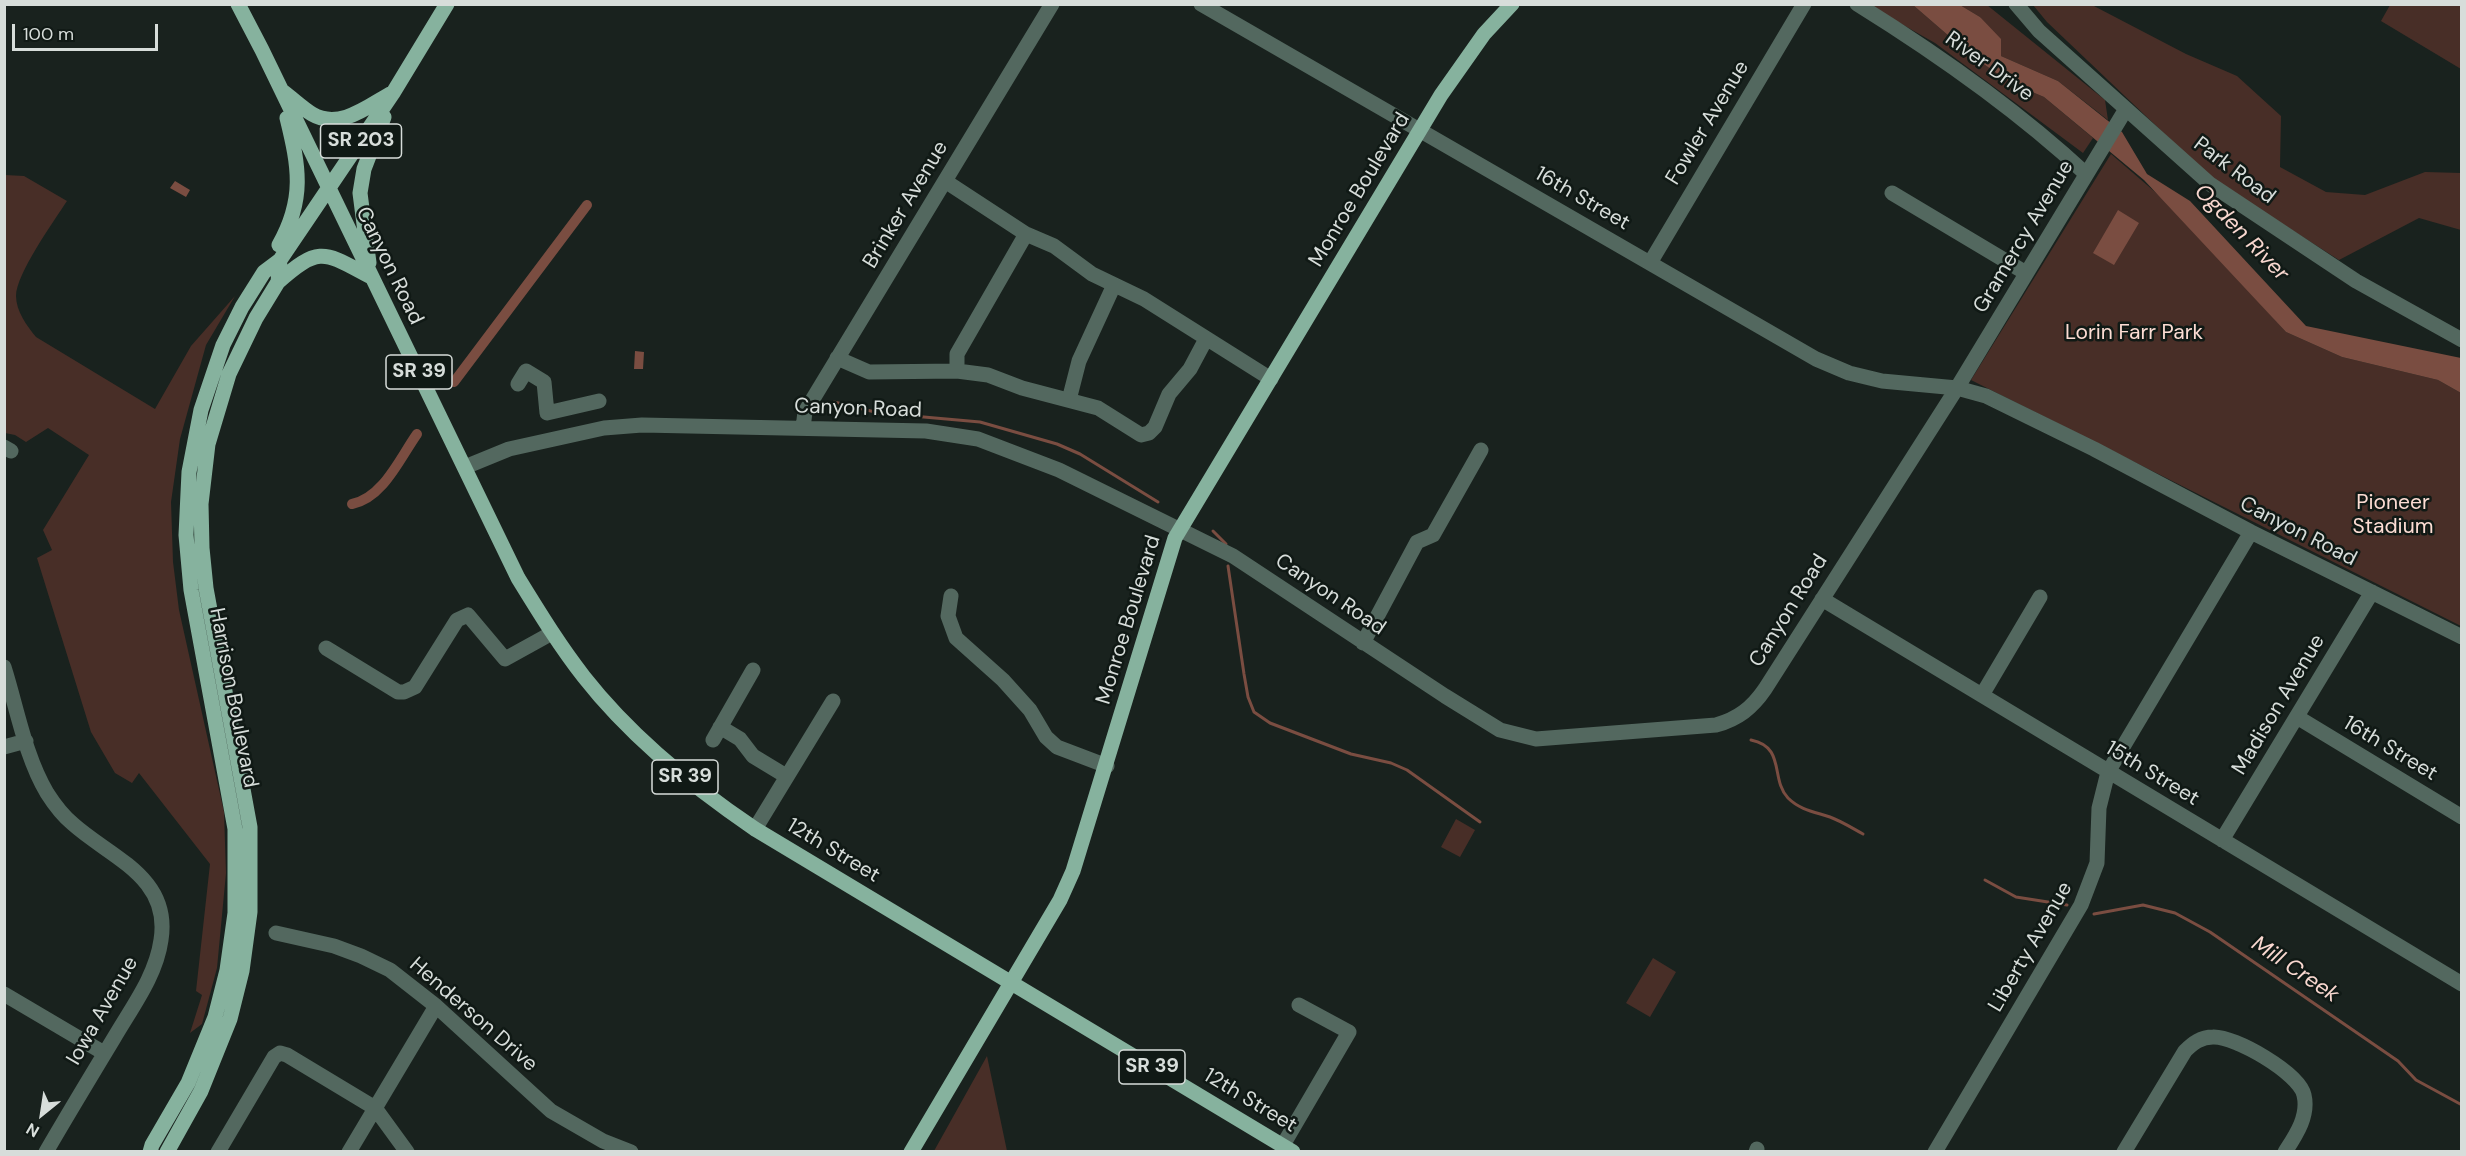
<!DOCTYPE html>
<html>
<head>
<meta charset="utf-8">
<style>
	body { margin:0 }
	#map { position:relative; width:2466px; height:1156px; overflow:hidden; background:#19221e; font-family:"DM Sans",sans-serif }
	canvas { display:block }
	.frame { position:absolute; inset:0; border:6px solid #d7ddda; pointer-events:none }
	.north { position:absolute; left:12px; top:1084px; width:60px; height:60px; -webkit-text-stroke:4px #101915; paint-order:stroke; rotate:210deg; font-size:16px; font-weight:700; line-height:24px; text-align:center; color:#d7ddda }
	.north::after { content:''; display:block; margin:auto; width:21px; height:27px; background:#d7ddda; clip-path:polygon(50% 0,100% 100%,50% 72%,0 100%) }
	.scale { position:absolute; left:12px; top:24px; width:146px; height:27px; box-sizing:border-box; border:3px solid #d7ddda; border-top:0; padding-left:8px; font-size:18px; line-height:21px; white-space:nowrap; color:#d7ddda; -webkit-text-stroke:4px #101915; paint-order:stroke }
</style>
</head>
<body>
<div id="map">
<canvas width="2466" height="1156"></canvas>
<div class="frame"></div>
<div class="north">N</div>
<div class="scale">100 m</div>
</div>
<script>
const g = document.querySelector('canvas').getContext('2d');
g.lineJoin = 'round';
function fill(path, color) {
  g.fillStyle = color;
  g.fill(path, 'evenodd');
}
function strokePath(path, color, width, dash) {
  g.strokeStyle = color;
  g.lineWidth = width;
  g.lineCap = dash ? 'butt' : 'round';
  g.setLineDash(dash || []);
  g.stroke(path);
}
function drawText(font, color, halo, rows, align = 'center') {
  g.font = font + ' "DM Sans",sans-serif';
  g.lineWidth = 5;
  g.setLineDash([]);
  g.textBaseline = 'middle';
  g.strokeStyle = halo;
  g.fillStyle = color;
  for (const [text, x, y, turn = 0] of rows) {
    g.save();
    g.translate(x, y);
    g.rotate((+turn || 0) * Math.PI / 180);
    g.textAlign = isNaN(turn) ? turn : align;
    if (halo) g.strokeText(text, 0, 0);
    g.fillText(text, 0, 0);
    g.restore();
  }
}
const green = new Path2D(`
	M1868,5h45l59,51 39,27 33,14 49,41 -10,15 -148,-110z
	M1960,5h27l118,95 3,20 -50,-39 -57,-25 -21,-39z
	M2033,5h59l94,49 51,22 44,40 -1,51 46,25 39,3 60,-23 36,1v57l-42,-12 -80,42 -127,-81 -165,-157z
	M2390,5h71v64l-80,-48z
	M2111,154l65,56 110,122 56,25 96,23 23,13v233l-490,-246z
	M5,175l19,1 43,25c-13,20 -51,73 -51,95 0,15 11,30 20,41l119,72 36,-63 44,-50 -29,49 -26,94 -9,63 2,60 6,48 45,202 2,61 -9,95 -15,56 -12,9 12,-38 -6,-4 14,-127 -71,-91 -7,10 -17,-10 -24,-41 -54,-174 15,-8 -9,-20 46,-75 -41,-27 -22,14 -11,-7 -10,-2z
	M1456,819l19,11 -15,27 -19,-10z
	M1653,958l23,14 -26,45 -24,-14z
	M987,1056l20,95h-73z`);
const water = new Path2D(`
	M1913,5h47l20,12 21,22v17l57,25 64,51 25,42 43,27 116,125 155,32v35l-23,-13 -96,-23 -56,-25 -142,-152 -100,-83 -33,-14 -39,-27z
	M175,181l15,9 -4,7 -16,-9z
	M2118,210l21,13 -25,42 -21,-12z
	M635,351l9,1 -1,17h-9z`);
const stream = new Path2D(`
	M834,402l45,11 101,9 77,22 23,10 78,48
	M1213,531l13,13
	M1228,566l16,108 4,23 6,15 16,11 81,31 40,9 16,7 73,52
	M1751,740c35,7 19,39 37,58 12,12 27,14 42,19 11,4 22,11 33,17
	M1985,880l31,17 51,8
	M2094,914l49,-9 32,8 35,19 188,129 18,19 46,25`);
const canal = new Path2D(`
	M454,382l133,-177
	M352,504c31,-6 48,-46 65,-70`);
const minor = new Path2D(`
	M1201,4l615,355 33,14 33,8 75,7 29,8 108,53 157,83 211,105
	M1857,4c82,51 159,105 229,170
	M2016,4l23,27 171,153 146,97 106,59
	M945,181l81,53 28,12 38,28 52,25 127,80
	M1892,193l134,80
	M1650,263l154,-259
	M837,358l32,14 88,-1 31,4 34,13 76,20 43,27 8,-2 6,-6 14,-33 21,-25 16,-30
	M957,371v-17l69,-120
	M518,384l8,-13 18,11 3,31 52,-12
	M1069,400l10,-39 35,-76
	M803,428l2,-16 247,-408
	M4,447l7,4
	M465,467l44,-18 95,-21 38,-3 284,6 52,8 81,31 174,86 212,140 55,34 36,9 180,-14c22,-6 36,-17 49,-36l192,-301 169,-279
	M951,596l-3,20 8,22 47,42 27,30 16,27 11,10 50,19
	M1822,599l640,385
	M1363,643l54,-101 16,-7 48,-85
	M326,648l72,44h6l11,-5 42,-67 11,-5 37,44 47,-26
	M4,667c13,41 21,89 43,126 7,11 15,22 26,31 38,34 98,53 88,116 -5,36 -29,67 -47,98 -23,38 -46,76 -68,114
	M1982,695l58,-98
	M2297,717l165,100
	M720,727l20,12 13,17 33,20
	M713,740l40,-70
	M4,747l22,-6
	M755,829l78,-128
	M2222,840l150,-248
	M276,933l58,13 27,10 29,14 46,36 115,105 52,30 28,11
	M4,994l100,59
	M1283,1145l66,-113 -50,-27
	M218,1152l56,-95 6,-4 7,2 88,53 32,44
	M349,1152l87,-146
	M1756,1152l1,-3
	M1935,1152l146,-247 16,-42 2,-55 9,-36 143,-240
	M2124,1152l61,-101c8,-8 16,-14 28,-14 22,-1 86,36 91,58 5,21 -8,40 -19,57`);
const major = new Path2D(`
	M238,4l24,46 256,528c21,34 41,67 66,99 47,60 109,110 171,152l538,323
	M282,91c10,7 20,17 30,23 27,16 55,-7 78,-20
	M279,245c26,-46 20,-78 8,-127
	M369,263l-9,-70 4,-24 20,-52
	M278,282c42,-37 46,-30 93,-5
	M150,1152l2,-7 36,-62 27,-66 12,-47 8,-57v-84l-44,-239 -5,-55 3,-63 12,-62 22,-65 19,-38 22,-35 16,-12 113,-167 54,-89
	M167,1152l34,-61 29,-72 12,-48 8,-59v-85l-44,-239 -4,-40 -1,-44 7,-60 21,-70 27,-56 22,-36 2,-22
	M911,1152l149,-252 13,-29 102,-333 266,-443 43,-61 28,-30`);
const shields = [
	[361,141,81],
	[419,372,66],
	[685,777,66],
	[1152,1067,66]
];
const shieldNames = [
	["SR 203",361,141],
	["SR 39",419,372],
	["SR 39",685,777],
	["SR 39",1152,1067]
];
const streetNames = [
	["River Drive",1989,67,36],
	["Fowler Avenue",1708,123,-59],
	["Park Road",2234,171,37],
	["Monroe Boulevard",1360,190,-59],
	["16th Street",1582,199,30],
	["Brinker Avenue",906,205,-59],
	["Gramercy Avenue",2024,237,-59],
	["Canyon Road",389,266,64],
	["Canyon Road",858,409,2],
	["Canyon Road",2298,532,27],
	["Canyon Road",1330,595,34],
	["Canyon Road",1789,611,-58],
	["Monroe Boulevard",1129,620,-73],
	["Harrison Boulevard",233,698,79],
	["Madison Avenue",2279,705,-59],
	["16th Street",2390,749,31],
	["15th Street",2152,774,31],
	["12th Street",833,851,31],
	["Liberty Avenue",2031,947,-60],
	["Iowa Avenue",103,1011,-60],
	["Henderson Drive",473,1015,41],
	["12th Street",1250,1101,31]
];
const parkNames = [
	["Lorin Farr Park",2134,333],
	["Pioneer",2393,503],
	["Stadium",2393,527]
];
const waterNames = [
	["Ogden River",2241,233,46],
	["Mill Creek",2295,970,34]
];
fill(green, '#482e27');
fill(water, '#7a4d41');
strokePath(stream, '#7a4d41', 3);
strokePath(canal, '#7a4d41', 10);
strokePath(minor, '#53685f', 15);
strokePath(major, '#86b29e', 15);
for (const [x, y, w] of shields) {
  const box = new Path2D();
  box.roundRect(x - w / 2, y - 17, w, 34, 4.5);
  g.fillStyle = '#101915';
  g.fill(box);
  strokePath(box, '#d7ddda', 1.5);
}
drawText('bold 20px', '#d7ddda', null, shieldNames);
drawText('21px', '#d7ddda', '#101915', streetNames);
drawText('21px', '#fcdcd3', '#101915', parkNames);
drawText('italic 22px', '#f9d8d0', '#101915', waterNames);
</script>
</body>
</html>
